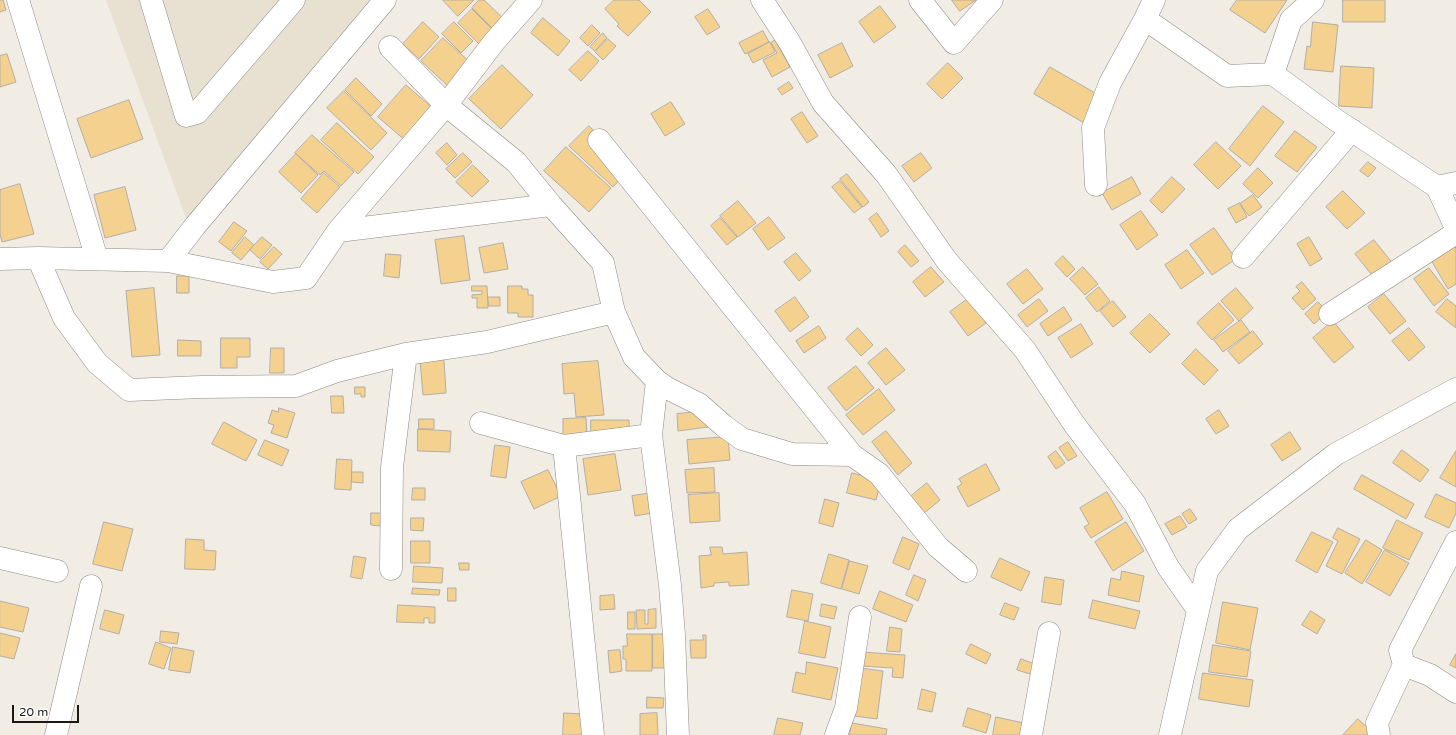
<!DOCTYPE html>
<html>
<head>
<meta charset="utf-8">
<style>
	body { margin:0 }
	#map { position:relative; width:1456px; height:735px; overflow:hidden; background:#f1ede5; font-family:"Varela Round",sans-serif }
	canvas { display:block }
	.scale { position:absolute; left:12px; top:705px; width:67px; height:18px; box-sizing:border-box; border:2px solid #1b1916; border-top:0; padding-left:5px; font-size:12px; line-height:14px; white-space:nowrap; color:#1b1916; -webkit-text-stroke:3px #fff; paint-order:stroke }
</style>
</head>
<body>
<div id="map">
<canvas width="1456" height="735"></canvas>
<div class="scale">20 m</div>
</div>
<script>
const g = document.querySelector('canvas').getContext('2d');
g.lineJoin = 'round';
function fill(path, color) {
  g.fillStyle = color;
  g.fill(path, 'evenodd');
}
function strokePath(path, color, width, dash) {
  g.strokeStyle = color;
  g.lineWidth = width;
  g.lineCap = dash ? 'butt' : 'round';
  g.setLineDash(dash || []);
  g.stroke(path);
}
const built = new Path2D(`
	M106,0h290l-203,237z`);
const building = new Path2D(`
	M0,0h3l3,10 -6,2z
	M443,0h31l-16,16z
	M479,0h5l23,22 -10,11 -25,-25z
	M614,0h25l12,12 -23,24 -11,-10 2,-2 -14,-15z
	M952,0h24l-16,11z
	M1237,0h50l-22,33 -35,-23z
	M1343,0h42v22h-42z
	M880,6l16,21 -22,16 -15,-21z
	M472,9l21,21 -14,14 -21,-21z
	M708,9l12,18 -13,8 -12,-18z
	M543,18l27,23 -12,15 -27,-23z
	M423,22l16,15 -20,22 -16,-15z
	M454,22l19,19 -12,12 -19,-19z
	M1313,22l25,3 -5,47 -29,-3 3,-23 3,1z
	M592,25l8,8 -12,13 -8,-8z
	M763,31l6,11 -24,12 -6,-11z
	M603,33l4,5 -12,13 -5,-4z
	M443,38l28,25 -22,24 -28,-26z
	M608,39l8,7 -13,14 -8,-8z
	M775,40l15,27 -18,10 -9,-17 14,-7 -6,-10z
	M770,42l5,10 -22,11 -5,-9z
	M842,43l11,23 -23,12 -12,-23z
	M588,51l11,10 -18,20 -12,-11z
	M7,54l9,28 -16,5v-31z
	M948,63l15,15 -21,21 -15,-15z
	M502,65l31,30 -32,34 -32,-30z
	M1341,66l33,2 -2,40 -33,-2z
	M1050,67l52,30 -16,27 -52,-30z
	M356,78l26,26 -11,12 -26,-26z
	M789,82l4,6 -11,7 -4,-6z
	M406,85l29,25 -29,31 -28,-24z
	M344,91l43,42 -16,17 -44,-42z
	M129,100l14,39 -52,19 -14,-39z
	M671,102l14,22 -20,12 -14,-22z
	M1263,106l21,16 -34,44 -21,-17z
	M802,112l16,24 -11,7 -16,-24z
	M337,123l37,34 -16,17 -37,-34z
	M589,126l43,40 -19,21 -44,-41z
	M1295,131l22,16 -20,25 -22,-16z
	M312,135l42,37 -13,14 -17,-15 -4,4 -25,-22z
	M1216,142l25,24 -23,23 -24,-24z
	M447,143l10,12 -10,10 -11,-12z
	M566,147l45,41 -22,24 -45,-41z
	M463,153l9,9 -17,16 -9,-9z
	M921,153l11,15 -18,14 -12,-16z
	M296,154l22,21 -17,18 -22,-21z
	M1368,162l8,6 -8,9 -8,-6z
	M473,165l16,16 -17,16 -16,-15z
	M1258,168l15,15 -15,15 -15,-14z
	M324,173l16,14 -23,26 -16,-14z
	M847,174l22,28 -6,5 -23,-28z
	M1132,177l9,17 -29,16 -10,-17z
	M1172,177l13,12 -23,24 -12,-12z
	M840,181l22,26 -8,6 -22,-26z
	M20,184l14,50 -32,8 -2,-8v-44z
	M125,187l11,43 -31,8 -11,-43z
	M1343,191l22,22 -18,16 -21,-22z
	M1253,195l9,12 -13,9 -9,-12z
	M738,201l18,22 -18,14 -18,-21z
	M1240,203l7,14 -11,6 -8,-14z
	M1141,211l17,24 -21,15 -17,-25z
	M877,213l12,18 -8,6 -12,-18z
	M769,217l16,21 -17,12 -15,-21z
	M720,218l17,19 -10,8 -16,-19z
	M234,222l13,9 -16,20 -12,-9z
	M1214,228l22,31 -24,16 -22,-30z
	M464,236l6,44 -29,4 -6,-44z
	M245,237l9,8 -13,15 -9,-7z
	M262,237l10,8 -12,14 -10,-9z
	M1309,237l13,22 -12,7 -13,-22z
	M1374,240l24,30 -18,15 -25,-31z
	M503,243l5,26 -24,4 -5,-25z
	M905,245l14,16 -8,6 -13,-15z
	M1455,246l1,3v35l-8,5 -17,-29z
	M274,247l8,7 -14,15 -8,-7z
	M1187,250l17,23 -23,16 -16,-24z
	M796,253l15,18 -12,10 -15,-19z
	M386,254l15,1 -2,23 -15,-2z
	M1063,256l12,13 -8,8 -12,-13z
	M931,267l13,15 -19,15 -12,-15z
	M1083,267l15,17 -13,11 -15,-16z
	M1429,268l20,26 -15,12 -20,-27z
	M1027,269l16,20 -20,15 -16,-20z
	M177,276h12v17h-12z
	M1302,282l14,17 -13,11 -11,-12 8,-7 -4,-4z
	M472,286h15l1,22h-11v-10h-5v-3l10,-1v-3h-10z
	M508,286h14v3h6v6h5v22h-15v-4h-10z
	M1099,287l11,14 -13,11 -11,-14z
	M154,288l6,67 -28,2 -6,-66z
	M1236,288l17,20 -14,13 -18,-20z
	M1384,294l22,27 -16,13 -22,-27z
	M488,297h12v9h-11z
	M795,297l14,20 -19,15 -15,-21z
	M969,298l17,25 -18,13 -18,-24z
	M1039,299l9,12 -21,16 -9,-12z
	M1447,299l9,7v22l-20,-16z
	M1113,301l13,16 -13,10 -13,-16z
	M1318,302l10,10 -14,12 -9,-10z
	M1219,303l15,17 -22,20 -15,-17z
	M1064,307l8,13 -24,16 -8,-12z
	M1150,314l20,20 -20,19 -20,-20z
	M1241,320l9,12 -27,20 -9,-12z
	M1333,321l21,26 -20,16 -21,-25z
	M1081,324l12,20 -22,14 -13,-20z
	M819,326l7,12 -22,15 -8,-12z
	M858,328l15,17 -12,11 -15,-17z
	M1409,328l16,19 -16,14 -17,-20z
	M1253,331l10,13 -24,20 -11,-13z
	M221,338h29v19h-13v11h-16z
	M178,340l23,1v15h-23z
	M271,348h13v25h-14z
	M886,348l19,22 -19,15 -18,-22z
	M1196,349l22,21 -14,15 -22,-21z
	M444,360l2,33 -23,2 -3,-34z
	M598,361l6,54 -28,2 -2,-24 -10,1 -2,-30z
	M856,366l18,22 -28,23 -18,-23z
	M355,387h10v10h-4v-3h-6z
	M879,389l16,21 -32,25 -17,-20z
	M331,396h12l1,17h-12z
	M279,408l16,5 -8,25 -16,-5 3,-8 -6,-2 4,-13 6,2z
	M1219,410l10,16 -13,8 -10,-15z
	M707,411l1,16 -30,4 -1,-17z
	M586,418l1,15 -24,15v-29z
	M419,419h15v10h-15z
	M591,420h38l1,23 -39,1z
	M224,422l33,18 -11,21 -34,-17z
	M418,429l33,2 -1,21 -32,-1z
	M886,431l26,32 -14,12 -26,-33z
	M1290,432l11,17 -19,12 -11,-16z
	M728,437l2,23 -41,4 -2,-24z
	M265,440l24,10 -7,16 -24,-11z
	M1068,442l9,14 -9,5 -9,-13z
	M495,445l15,2 -4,31 -15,-2z
	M1402,450l27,20 -9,12 -27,-19z
	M1056,451l9,12 -9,6 -8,-12z
	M1456,451v36l-16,-9z
	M615,454l6,36 -33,5 -5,-36z
	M337,459l15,1 -1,30 -16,-1z
	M986,464l14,26 -32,17 -11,-20 5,-3 -3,-5z
	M714,468l1,24 -28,1 -2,-23z
	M548,470l13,26 -27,13 -13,-27z
	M352,472h11v11l-11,-1z
	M852,473l29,7 -5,20 -29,-7z
	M1362,475l52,29 -8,15 -52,-30z
	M927,483l13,17 -17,14 -14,-16z
	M413,488h12v12h-13z
	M666,491l3,19 -34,6 -3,-20z
	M1107,492l16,27 -32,19 -7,-11 5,-3 -9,-16z
	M719,493l1,28 -30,2 -2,-28z
	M1436,494l20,9v10l-7,15 -24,-11z
	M825,499l14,4 -6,24 -14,-4z
	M1190,509l7,10 -8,5 -7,-10z
	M371,513h10l-1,13 -9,-1z
	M1180,516l7,11 -15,8 -7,-11z
	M411,518h13l-1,13 -12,-1z
	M1397,520l26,13 -14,27 -26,-12z
	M104,522l29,7 -11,42 -29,-7z
	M1126,522l18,29 -31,20 -18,-29z
	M1338,528l22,11 -18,35 -16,-8 12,-25 -5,-3z
	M1312,532l21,10 -16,31 -21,-12z
	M903,537l16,7 -10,26 -16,-7z
	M186,539l18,1v10l12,1 -1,19 -30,-1z
	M1366,540l16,10 -20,34 -17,-11z
	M411,541h19v22h-19z
	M710,547h12l1,7 24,-2 2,33 -20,1v-4l-15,1v3l-13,2 -2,-32 12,-1z
	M1385,550l24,13 -19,33 -24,-14z
	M829,554l20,6 -8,29 -20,-6z
	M354,556l12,2 -4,21 -11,-2z
	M1000,558l30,14 -9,19 -30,-14z
	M850,561l18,5 -9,28 -17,-5z
	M459,563h10v7h-9z
	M414,566l29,2 -1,15 -29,-1z
	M1122,571l22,5 -5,26 -31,-7 3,-17 9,2z
	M914,575l12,5 -8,21 -12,-6z
	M1045,577l19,3 -3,25 -19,-3z
	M413,588l27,2 -1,5 -27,-1z
	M448,588h8v13h-8z
	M792,590l21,4 -5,27 -21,-4z
	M880,591l33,14 -7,17 -33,-13z
	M614,595l1,14 -15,1v-14z
	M1093,600l47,11 -5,18 -46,-11z
	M0,601l29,7 -6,24 -23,-5z
	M1223,602l35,6 -8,42 -34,-7z
	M1005,603l14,5 -5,12 -14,-5z
	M822,604l15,3 -3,12 -14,-3z
	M398,605l37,2v16h-6v-5h-5v5l-27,-1z
	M656,609v19l-19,1 -1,-19h9v14h3v-14z
	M105,610l19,5 -5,19 -19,-5z
	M1311,611l14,9 -8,14 -15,-9z
	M628,612h7v17h-7z
	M805,621l26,6 -6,31 -26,-5z
	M890,627l12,2 -2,23 -13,-1z
	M161,631l18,2 -2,11 -17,-2z
	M0,633l20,5 -6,21 -14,-3z
	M627,634h25v37h-26v-12h-3v-13h4z
	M653,634h12v34h-12z
	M703,635h3v23h-15l-1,-18h13z
	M156,642l15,6 -7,21 -15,-5z
	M971,644l20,10 -5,10 -20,-10z
	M1213,645l38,6 -4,26 -38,-5z
	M173,647l21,4 -4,22 -21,-3z
	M620,650l2,21 -12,2 -2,-22z
	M862,652l43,3 -2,23 -11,-1 1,-9 -32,-2z
	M1456,654v14l-6,-3z
	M1021,659l23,8 -4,10 -23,-7z
	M807,662l31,6 -7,32 -39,-8 4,-20 9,2z
	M860,668l23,3 -6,48 -23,-3z
	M1203,673l50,7 -4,27 -50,-8z
	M922,689l14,4 -4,19 -14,-3z
	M647,697l17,1 -1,10h-16z
	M968,708l23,7 -5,18 -23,-7z
	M564,713l19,1v21h-20z
	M657,713l1,22h-18v-21z
	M996,717l37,8 -2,10h-38z
	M778,718l25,5 -3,12h-26z
	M1358,719l14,13 -3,3h-26z
	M852,723l35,6 -1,6h-36z`);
const street = new Path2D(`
	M18,0l79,259
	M151,0l35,116 11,-3 97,-113
	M385,0l-190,226 -27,35 105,21 33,-4 32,-47 108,-126 48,-63 37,-42
	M762,0l28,43 33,60 63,71 61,87 78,89 49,74 61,80 33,63 30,43
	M920,0l34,43 38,-43
	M1313,0l-22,20 -18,54 63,46 101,67 19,41
	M1145,19l82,57 46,-2
	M390,47l56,58 70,57 35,43 52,58 11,49 20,45 23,24 10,7 32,16 25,22 18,13 50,15 60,1 27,19 59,73 28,24
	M599,140l253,315
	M1096,185l-3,-57 17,-45 35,-64 9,-19
	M1437,187l19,-4
	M338,231l213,-26
	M1243,257l109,-127
	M38,258l26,60 33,45 32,27 72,-3 95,-1 41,-15 69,-17 81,-12 127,-30
	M0,259l38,-1 130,3
	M1330,314l126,-81
	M657,381l-6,54 19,150 4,50 4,100
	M481,423l83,23 87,-11
	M564,446l29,289
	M0,558l57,13
	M391,569l1,-102 14,-113
	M1404,665l26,10 26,17
	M56,735l35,-149
	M836,735l10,-27 14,-91
	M1031,735l18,-102
	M1170,735l37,-164 31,-42 98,-75 120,-65
	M1379,735l-2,-12 27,-58 -4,-15 56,-108`);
fill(built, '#e8e0d1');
fill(building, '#f4d18e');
strokePath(building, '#b2ada6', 1);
strokePath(street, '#8f8a83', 23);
strokePath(street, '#fff', 22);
</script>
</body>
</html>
